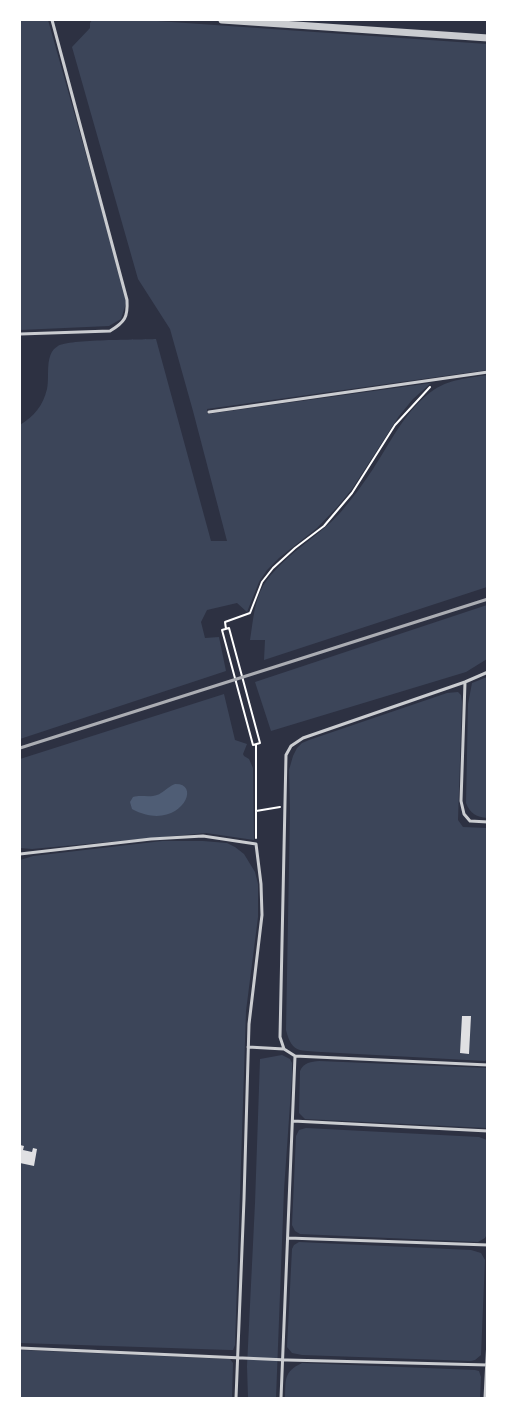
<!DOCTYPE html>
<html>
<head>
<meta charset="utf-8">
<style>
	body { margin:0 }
	#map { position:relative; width:507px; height:1418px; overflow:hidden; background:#2d3142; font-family:"Roboto Condensed",sans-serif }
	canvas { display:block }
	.frame { position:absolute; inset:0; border:21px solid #fff; pointer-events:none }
</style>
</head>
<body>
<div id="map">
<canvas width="507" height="1418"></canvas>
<div class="frame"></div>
</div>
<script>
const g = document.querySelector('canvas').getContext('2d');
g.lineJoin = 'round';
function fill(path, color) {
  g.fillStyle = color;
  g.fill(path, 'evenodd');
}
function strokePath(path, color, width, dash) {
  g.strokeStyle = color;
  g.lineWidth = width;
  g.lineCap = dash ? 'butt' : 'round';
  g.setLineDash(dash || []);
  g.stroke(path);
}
const green = new Path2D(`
	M20,20h28l79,280 -6,19 -12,7 -89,4z
	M92,20h51l344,24v326l-280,39 1,5 223,-31 -18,16 -14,17 -47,73 -14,17 -21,22 -38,30 -12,12 -8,12 -12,30 -10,-9 -30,7 -6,12 4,16 14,-1 7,34 -206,68v-314c14,-9 23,-19 27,-36 3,-13 -3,-35 11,-43 11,-7 81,-6 98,-7l55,202h16l-34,-130 -23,-82 -32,-50 -66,-232 18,-19v-5z
	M487,375v212l-223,73 1,-20h-15c3,-18 4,-38 13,-54 18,-29 54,-48 77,-73 12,-14 23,-29 33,-44 17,-26 30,-54 54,-74 19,-16 37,-16 60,-20z
	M487,605v54l-21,13 -195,59 -16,-49z
	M487,677v141c-10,-1 -17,-4 -21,-15l2,-99 4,-21z
	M458,692l3,3 1,7 -4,118 5,7 24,1v231l-2,2 -164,-9c-21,-2 -29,2 -35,-22l4,-220 -1,-40 4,-14 4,-8 5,-5 7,-3 138,-47z
	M224,694l11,46 12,4 -4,10 1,2 5,3 4,9 1,72 -48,-7 -174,16 -12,-1v-89z
	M162,841h41l24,2 8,4 9,7 11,18 3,12v33l-12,94 -11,334 -2,5h-3l-210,-7v-483l13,-4z
	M282,1055l8,4 2,4v13l-8,114 -8,208h-28l-1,-32 8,-163 5,-144z
	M319,1061l168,7v60l-182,-9 -6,-6 1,-42c4,-9 11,-9 19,-10z
	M306,1128l173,9 8,3v94l-2,4 -7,4 -178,-8 -5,-3 -3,-6 4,-89 3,-6z
	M299,1242l172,8 10,3 4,7 -4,95 -6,5 -4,1 -169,-6 -10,-2 -5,-6 5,-98 2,-4z
	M20,1350l210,9 3,4 -1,35h-212z
	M302,1363l173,7 4,1 2,6 -1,21h-195c1,-18 -2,-26 17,-35z`);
const water = new Path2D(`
	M175,784c29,-1 3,50 -43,25l-2,-7 3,-5c7,-2 13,0 20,-1 9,-1 14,-9 22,-12z`);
const building = new Path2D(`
	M462,1016h9l-2,38 -9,-1z
	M20,1145l4,1 -1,4 9,2 1,-4 4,1 -3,17 -14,-3z`);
const path = new Path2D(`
	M229,628l31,115 -7,2 -31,-115z
	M226,629l-1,-7 25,-9 12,-31 11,-14 22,-20 29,-22 28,-33 43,-68 35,-38
	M256,811l24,-4
	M256,838v-93`);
const service = new Path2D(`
	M20,334l90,-3c15,-9 18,-14 17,-31l-75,-280
	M209,412l279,-40
	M488,672l-23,10 -162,56 -12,8 -5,9 -6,282 4,12 11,7 193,9
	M465,682l-4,119 3,13 6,7 18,1
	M20,854l131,-15 52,-3 53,8 5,40 1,31 -13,109 -5,175 -8,199
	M248,1047l36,2
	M293,1121l195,10
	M288,1238l200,7
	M20,1348l267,12 201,5
	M281,1398l14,-342
	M485,1398l3,-59`);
const tertiary = new Path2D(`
	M222,20l266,18`);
const rail = new Path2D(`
	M20,748l468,-149`);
fill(green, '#3c4559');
fill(water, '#4f5d75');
fill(building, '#e0e0e3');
strokePath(path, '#fff', 2);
strokePath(service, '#caccd0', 3);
strokePath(tertiary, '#caccd0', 7);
strokePath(rail, '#abadb3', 3);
</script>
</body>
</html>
